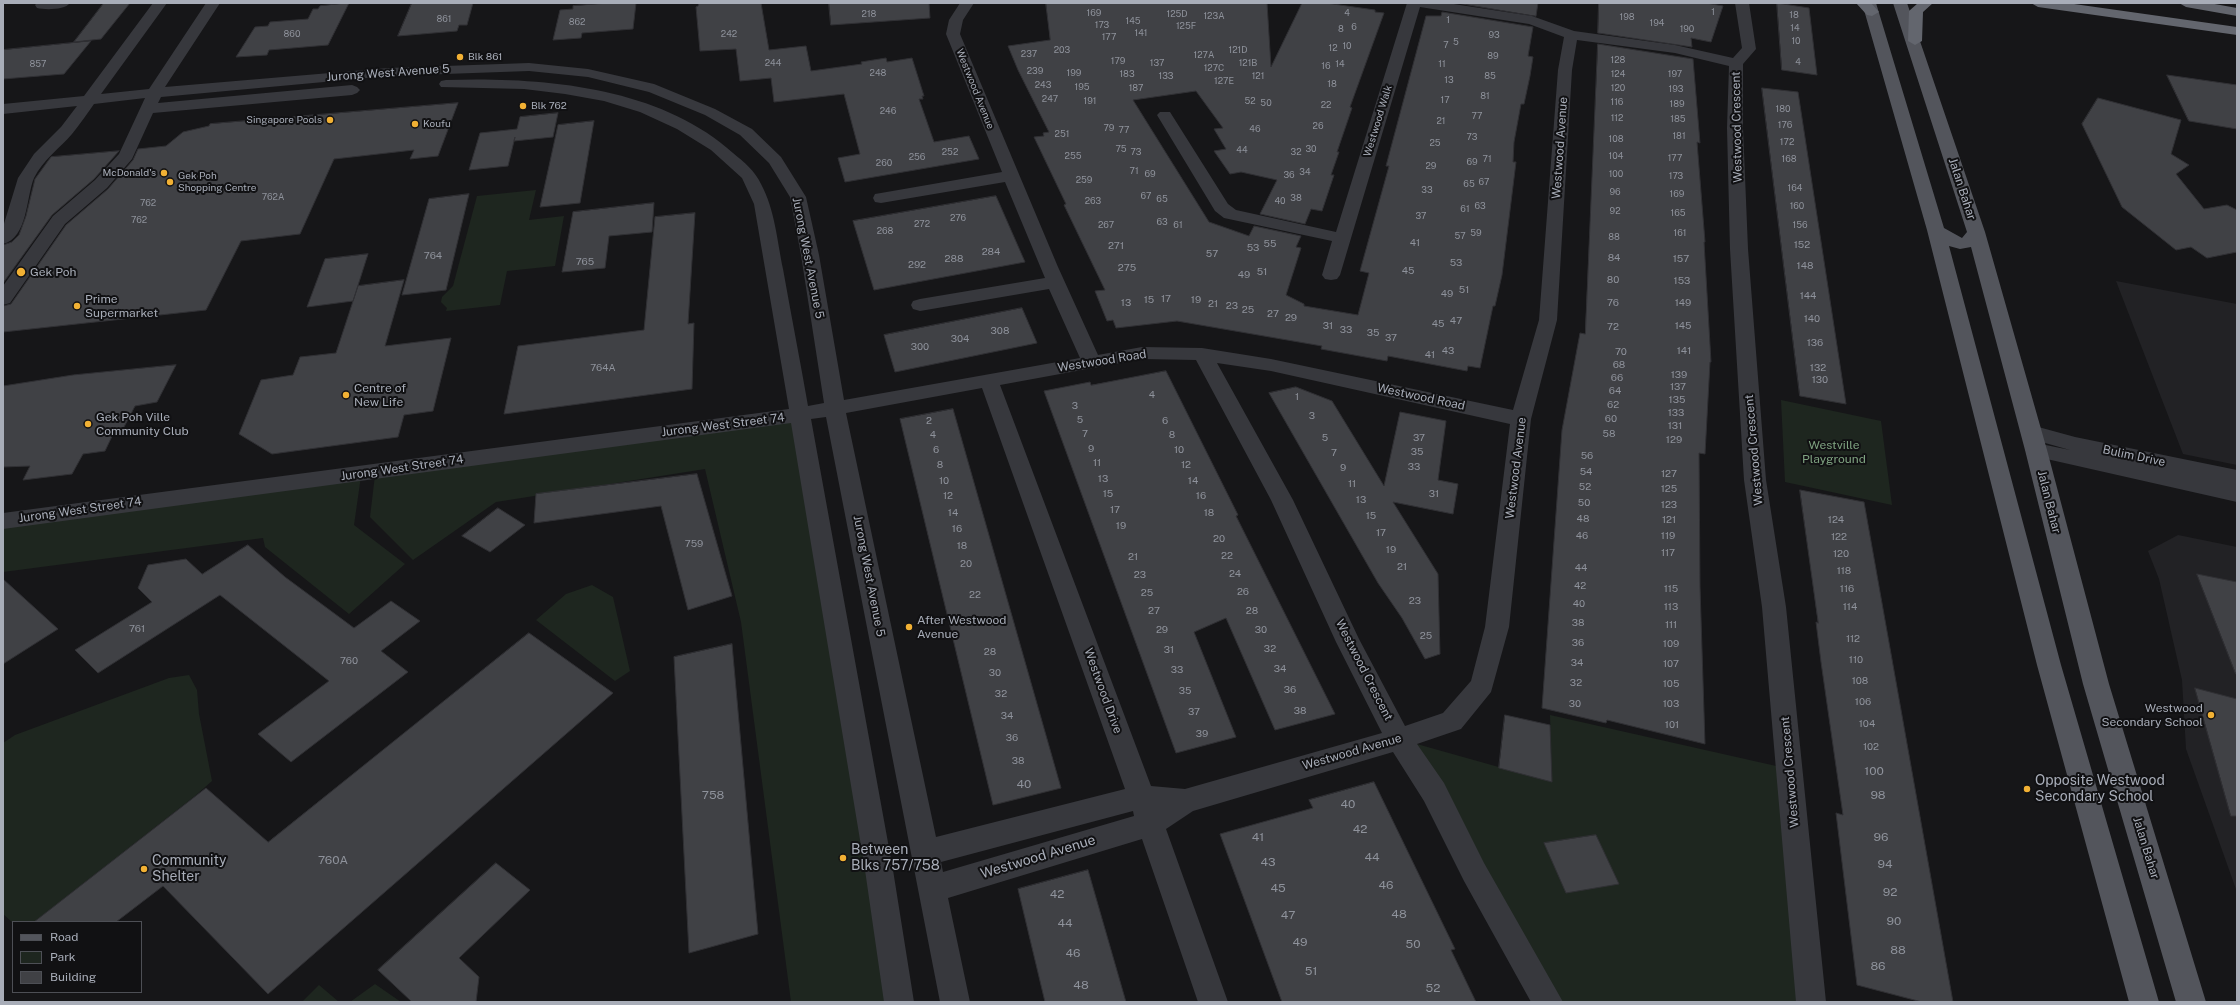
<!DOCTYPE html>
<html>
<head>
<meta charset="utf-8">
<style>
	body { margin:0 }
	#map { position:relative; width:2240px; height:1005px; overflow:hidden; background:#161618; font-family:"Public Sans",sans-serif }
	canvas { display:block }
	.frame { position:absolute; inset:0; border:4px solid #a8adb8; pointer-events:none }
	.legend { position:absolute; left:12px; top:921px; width:130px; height:72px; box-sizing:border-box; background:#111113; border:1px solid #4d4f55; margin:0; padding:5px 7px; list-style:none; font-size:12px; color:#a8adb8 }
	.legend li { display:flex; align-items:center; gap:8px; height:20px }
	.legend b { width:20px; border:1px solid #4d4f55 }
</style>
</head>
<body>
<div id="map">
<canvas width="2240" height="1005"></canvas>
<div class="frame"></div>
<ul class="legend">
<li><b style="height:5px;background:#53555c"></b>Road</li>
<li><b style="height:11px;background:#1e261f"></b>Park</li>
<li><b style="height:11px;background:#404145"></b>Building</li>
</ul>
</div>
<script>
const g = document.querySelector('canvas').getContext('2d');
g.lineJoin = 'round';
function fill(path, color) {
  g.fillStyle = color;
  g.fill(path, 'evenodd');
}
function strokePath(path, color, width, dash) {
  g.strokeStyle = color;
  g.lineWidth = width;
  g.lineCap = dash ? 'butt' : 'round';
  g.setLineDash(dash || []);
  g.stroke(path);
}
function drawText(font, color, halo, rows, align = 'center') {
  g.font = font + ' "Public Sans",sans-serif';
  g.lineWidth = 4;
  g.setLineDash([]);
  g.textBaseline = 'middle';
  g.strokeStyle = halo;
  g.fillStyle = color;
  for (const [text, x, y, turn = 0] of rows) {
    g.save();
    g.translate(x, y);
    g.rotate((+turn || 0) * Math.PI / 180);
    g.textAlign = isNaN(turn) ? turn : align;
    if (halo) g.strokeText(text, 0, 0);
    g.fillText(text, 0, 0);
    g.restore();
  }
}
const built = new Path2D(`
	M2116,281l121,23v161l-54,-11z
	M2178,535l59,12v345l-51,-143 -4,-69 -23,-101 -11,-28z`);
const green = new Path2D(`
	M536,190l-7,30 35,-4 -9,50 -48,5 -7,34 -54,6 1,-3 -6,-6 1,-5 11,-11 24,-90z
	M1781,400l100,21 11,84 -107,-23z
	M800,415l98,587h-107l-50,-380 -36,-153 -209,33 -83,58 -43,-43 5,-42z
	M361,476l-7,49 51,39 -56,50 -84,-67 -2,-9 -260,34v-50z
	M592,585l21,12 17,74 -15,10 -79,-61 30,-26z
	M189,675l8,15 2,24 13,67 -17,15 -161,126 -21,1 -10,-9v-171l12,-8 154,-57z
	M1550,715l235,53 25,234h-262l-149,-263 153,43z
	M375,984l26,18h-51z
	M319,985l20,17h-37z`);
const building = new Path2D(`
	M104,3h26l-29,36 -27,3z
	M349,3l-21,42 -59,5 -2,5 -31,2 19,-30 13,-1 2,-4 38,-3 5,-10h5l2,-3z
	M412,3h61l-6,22h-8l-2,6 -59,5z
	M609,3h27l-3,26 -51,4 -1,5 -28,2 7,-30 13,-1v-3z
	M699,3h62l8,47 37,-4 5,25 51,-7 -1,-2 25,-4 1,4 25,-4 12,38h-2l1,3h-4l15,43 35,-6 10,23 -134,23 -7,-24 22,-4 -16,-60 -70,8 -3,-24 -31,3 -4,-32 -36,2 -4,-44 2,-1z
	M829,3h100l1,15 -99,7z
	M1046,3h221l4,64 31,-64h24l49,7v2l9,1 -34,94 2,1 -15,44h2l-8,23h3l-12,36 -11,-2 -6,15 -45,-10 17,-34 -36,-8 -11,2 -16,-23 12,-2 -12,-20 9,-1 -27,-37 -63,9 76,122 40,14 5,-10 47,10 -5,11 5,1 -15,47 18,9v2l54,9 11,-42 -9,-2 29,-105h-3l40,-150h15l1,-4 91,15 -5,29 5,1 -3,19 -6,28h-3l-7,38 -1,20h3l-14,113 -7,31h-2l-13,62 -12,-2 -1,5 -79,-15 -1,5 -66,-12 1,-3 -145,-25 -61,7 -3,-8 -6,1 -12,-30 10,-1 -41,-85 2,-1 -32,-67 10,-1 -1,-3 6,-1 -31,-62 -10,-24 42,-6z
	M1457,3h81l-2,13z
	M1599,3h107l17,3 -12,36 -20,-4 1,9 -94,-14z
	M1777,3l32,5 8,67 -35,-5z
	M91,41l-27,33 -61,5v-29z
	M1598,44l95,15 7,84 -3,-1 8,100h-1l7,120h-1l-5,92 -6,-1 1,134 5,157 -98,-24 -1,3 -64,-15 20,-278 18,-97 5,1z
	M2167,75l70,10v44l-48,-8z
	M1762,88l36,4 48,312 -46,-8z
	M2098,98l83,22 -10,34 18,11 -13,9 28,35 23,-4 10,5v42l-30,6 -16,-11 -15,3 -54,-43 -40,-83z
	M458,103l-20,53 -28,3 4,-9 -80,9 -34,75 -59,7 -35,69 -203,22v-26l8,-2 55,-79 42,-36 25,-29 5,-11 28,-3 17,-14 26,-6 1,-2z
	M558,113l-5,24 -39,4 1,-4 -7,29 -39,4 11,-37 37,-4 3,-12z
	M594,121l-14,82 -40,4 18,-82z
	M119,151l-25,28 -42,36 -49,68v-38l9,-3 7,-7 7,-19 9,-37 13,-18 3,-4z
	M469,194l-23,96 -44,5 27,-96z
	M996,196l29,66 -151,28 -21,-69z
	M654,203l-2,29 -43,4 -4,32 -43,4 11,-60z
	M695,213l-7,111 6,-1 -2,66 -188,25 14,-68 126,-16 11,-113z
	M368,254l-15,47 -46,6 18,-48z
	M404,280l-19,66 66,-8 -18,73 -29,4 -6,22 -126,17 -33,-20 22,-54 32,-5 7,-18 36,-4 22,-67z
	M1022,308l15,35 -142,29 -11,-37z
	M176,365l-19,37 -22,4 -12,23 -8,1 -10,21 -22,3 -11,20 -49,6 7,-14 -27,1v-81l70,-11z
	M1166,371l72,144 -2,1 99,198 -60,16 -49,-112 -32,14 42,105 -60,16 -132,-362 46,-9 1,3z
	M1296,387l36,14 52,85 16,-74 46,9 -8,59 20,4 -5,30 -60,-12 45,72 2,80 -15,5 -23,-41 -24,-35 -109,-190z
	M953,409l108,379 -68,17 -93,-386z
	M697,474l35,122 -44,14 -27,-104 -127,17 2,-29z
	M1800,490l64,12 89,500h-31l-65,-17 -21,-172 7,2 -22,-153 -5,-40 2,1z
	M498,508l27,17 -35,27 -28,-16z
	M248,545l37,32 69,51 37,-27 29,20 -39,30 27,21 -117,90 -33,-28 71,-53 -109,-86 -122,78 -23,-23 77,-48 -14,-14 10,-23 38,-6 16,15z
	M2197,574l40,8v92h-1z
	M3,579l55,50 -55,35z
	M529,633l84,60 -345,301 -105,-108 -47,36h-82l172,-134 62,54z
	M732,644l26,290 -69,19 -15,-296z
	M2195,688l42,11v117h-6z
	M1505,715l45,10 2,57 -53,-14z
	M1374,782l81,167 -4,1 25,52h-194l-62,-168 93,-26 -4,-8z
	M1596,835l23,49 -53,9 -22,-50z
	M496,863l34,27 -71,68 20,19 -3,25h-64l-34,-32z
	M1088,870l38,132h-81l-27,-113z`);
const minor = new Path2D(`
	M37,3h33c-5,7 -25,7 -33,5l-2,-3z
	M153,3h14l-66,91 48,-5 57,-86h14l-55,84 224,-19 140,-5 59,6 66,15 61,25 37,20 29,28 25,40 13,58 25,145 236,-42 -31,-69 -129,22 -7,-2 -2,-4 2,-4 7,-2 125,-21 -40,-96 -124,21 -6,-1 -2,-4 2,-4 6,-1 121,-21 -56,-138 3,-14 11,-17h14l-11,17 -3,14 98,233 40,88 44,-8 60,1 69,11 242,51 26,-90 19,-250 6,-33 -35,-13 -109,-17 -80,268 -3,4 -6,1 -6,-1 -3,-4 10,-34 -108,-23 -9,-7 -58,-96 3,-3h10l58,92 8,6 100,22 71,-229h40l85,13 42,15 101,14 58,13 9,-10 -7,-45h14l7,46 -13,15v64l5,121 18,231 20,127 40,395h-30l-34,-395 -18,-127 -14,-231 -3,-121 2,-62 -54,-13 -98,-13 -5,30 -15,250 -26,99 -22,208 -18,65 -30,37 -44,15 27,39 40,80 79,139h-32l-67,-121 -40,-80 -31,-49 -200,59 -27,18 62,173h-30l-56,-163 -194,59 22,104h-30l-114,-585 -15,2 82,451 21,132h-30l-19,-132 -74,-447 -788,106v-16l786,-104 -35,-205 -12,-26 -31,-28 -34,-21 -37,-17 -36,-11 -39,-7 -41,-5 -83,-2 -2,-3 2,-3 5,-1c95,-3 213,6 287,73 11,9 22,18 28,31 14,26 16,56 22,85 8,45 17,91 25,137l16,-3 -23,-148 -11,-58 -21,-34 -29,-28 -35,-20 -56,-23 -61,-15 -59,-6 -140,5 -228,21 -3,6 194,-18 5,2 3,3 -3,3 -5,2 -199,18 -21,46 -25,29 -42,36 -55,79 -7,2v-19l50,-70 42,-36 24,-26 26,-56 -51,6c-7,10 -14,20 -22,30 -12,14 -29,26 -38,44 -8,19 -6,60 -31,66v-17l15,-49 16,-24 27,-27 16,-21 -74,8v-10l81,-8zM1142,359l54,1 75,140 65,142 46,91 -197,56 -34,-3 -151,-401zM1217,363l54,8 239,53 -25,203 -14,54 -28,32 -38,13 -46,-87 -66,-139zM982,388l143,401 -189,48 -90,-424zM1133,811l1,5 -191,56 -2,-10z
	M2031,425l44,12 162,33v16l-81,-18 81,18v16l-208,-47 -4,-5 4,-5 7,-2 34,7 -46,-13 -3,-5 3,-5z`);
const major = new Path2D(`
	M1862,3h14l68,225 18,10 5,-6 -74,-229h14l78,229 62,218 62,234 97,318h-30l-93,-318 -58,-234 -54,-203 -11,2 -11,-3 112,419 98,337h-30l-92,-337 -110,-435z`);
const highway = new Path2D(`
	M1856,3h15l8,9 -7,4 -5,-1z
	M1918,3h15l-10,9 -1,29 -7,4 -7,-4 1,-30z
	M2031,3h36l170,24v8l-199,-28z
	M2179,3h30l28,5v8l-51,-9z`);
const markers = [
	[460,57,4,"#f2b134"],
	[523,106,4,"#f2b134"],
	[330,120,4,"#f2b134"],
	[415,124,4,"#f2b134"],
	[164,173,4,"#f2b134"],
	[170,182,4,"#f2b134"],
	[21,272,5,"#f2b134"],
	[77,306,4,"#f2b134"],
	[346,395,4,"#f2b134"],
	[88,424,4,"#f2b134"],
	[909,627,4,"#f2b134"],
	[2211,715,4,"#f2b134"],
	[2027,789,4,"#f2b134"],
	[843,858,4,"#f2b134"],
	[144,869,4,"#f2b134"]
];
const farNumbernames = [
	["1",1713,12],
	["169",1094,13],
	["4",1347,13],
	["218",869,14],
	["125D",1177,14],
	["18",1794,15],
	["123A",1214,16],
	["198",1627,17],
	["861",444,19],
	["1",1448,20],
	["145",1133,21],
	["862",577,22],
	["194",1657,23],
	["173",1102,25],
	["125F",1186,26],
	["6",1354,27],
	["14",1795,28],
	["8",1341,29],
	["190",1687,29],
	["141",1141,33],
	["860",292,34],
	["242",729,34],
	["93",1494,35],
	["177",1109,37],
	["10",1796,41],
	["5",1456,42],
	["7",1446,45],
	["10",1347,46],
	["12",1333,48],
	["203",1062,50],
	["121D",1238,50],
	["237",1029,54],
	["127A",1204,55],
	["89",1493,56],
	["128",1618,60],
	["179",1118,61],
	["4",1798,62],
	["244",773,63],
	["137",1157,63],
	["121B",1248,63],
	["857",38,64],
	["14",1340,64],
	["11",1442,64],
	["16",1326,66],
	["127C",1214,68],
	["239",1035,71],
	["248",878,73],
	["199",1074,73],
	["183",1127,74],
	["124",1618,74],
	["197",1675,74],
	["133",1166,76],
	["121",1258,76],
	["85",1490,76],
	["13",1449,80],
	["127E",1224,81],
	["18",1332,84],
	["243",1043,85],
	["195",1082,87],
	["187",1136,88],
	["120",1618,88],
	["193",1676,89],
	["81",1485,96],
	["247",1050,99],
	["17",1445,100],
	["191",1090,101],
	["52",1250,101],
	["116",1617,102],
	["50",1266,103],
	["189",1677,104],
	["22",1326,105],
	["180",1783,109],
	["246",888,111],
	["77",1477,116],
	["112",1617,118],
	["185",1678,119],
	["21",1441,121],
	["176",1785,125],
	["26",1318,126],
	["79",1109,128],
	["46",1255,129],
	["77",1124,130],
	["251",1062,134],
	["181",1679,136],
	["73",1472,137],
	["108",1616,139],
	["172",1787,142],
	["25",1435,143],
	["75",1121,149],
	["30",1311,149],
	["44",1242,150],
	["252",950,152],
	["73",1136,152],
	["32",1296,152],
	["255",1073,156],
	["104",1616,156],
	["256",917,157],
	["177",1675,158],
	["71",1487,159],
	["168",1789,159],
	["69",1472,162],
	["260",884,163],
	["29",1431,166],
	["71",1134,171],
	["34",1305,172],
	["69",1150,174],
	["100",1616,174],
	["36",1289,175],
	["173",1676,176],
	["259",1084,180],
	["67",1484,182],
	["65",1469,184],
	["164",1795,188],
	["33",1427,190],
	["96",1615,192],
	["169",1677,194],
	["67",1146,196],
	["762A",273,197],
	["38",1296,198],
	["65",1162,199],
	["263",1093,201],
	["40",1280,201],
	["762",148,203],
	["63",1480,206],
	["160",1797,206],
	["61",1465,209],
	["92",1615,211],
	["165",1678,213],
	["37",1421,216],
	["276",958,218],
	["762",139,220],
	["63",1162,222],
	["272",922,224],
	["267",1106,225],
	["61",1178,225],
	["156",1800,225],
	["268",885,231],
	["59",1476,233],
	["161",1680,233],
	["57",1460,236],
	["88",1614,237]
];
const farPoinames = [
	["Blk 861",468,57],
	["Blk 762",531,106],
	["Singapore Pools",322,120,"right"],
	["Koufu",423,124],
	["McDonald's",156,173,"right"],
	["Gek Poh",178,176],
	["Shopping Centre",178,188]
];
const farStreetnames = [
	["Westwood Avenue",975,89,68],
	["Westwood Walk",1378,121,-73]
];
const numberNames = [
	["41",1415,243],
	["55",1270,244],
	["152",1802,245],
	["271",1116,246],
	["53",1253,248],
	["284",991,252],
	["57",1212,254],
	["764",433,256],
	["84",1614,258],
	["288",954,259],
	["157",1681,259],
	["765",585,262],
	["53",1456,263],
	["292",917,265],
	["148",1805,266],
	["275",1127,268],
	["45",1408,271],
	["51",1262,272],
	["49",1244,275],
	["80",1613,280],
	["153",1682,281],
	["51",1464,290],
	["49",1447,294],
	["144",1808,296],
	["17",1166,299],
	["15",1149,300],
	["19",1196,300],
	["13",1126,303],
	["76",1613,303],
	["149",1683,303],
	["21",1213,304],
	["23",1232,306],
	["25",1248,310],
	["27",1273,314],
	["29",1291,318],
	["140",1812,319],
	["47",1456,321],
	["45",1438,324],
	["31",1328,326],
	["145",1683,326],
	["72",1613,327],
	["33",1346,330],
	["308",1000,331],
	["35",1373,333],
	["37",1391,338],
	["304",960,339],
	["136",1815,343],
	["300",920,347],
	["43",1448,351],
	["141",1684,351],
	["70",1621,352],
	["41",1430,355],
	["68",1619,365],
	["764A",603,368],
	["132",1818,368],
	["139",1679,375],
	["66",1617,378],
	["130",1820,380],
	["137",1678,387],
	["64",1615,391],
	["4",1152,395],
	["1",1297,397],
	["135",1677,400],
	["62",1613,405],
	["3",1075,406],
	["133",1676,413],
	["3",1312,416],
	["60",1611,419],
	["5",1080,420],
	["2",929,421],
	["6",1165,421],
	["131",1675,426],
	["7",1085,434],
	["58",1609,434],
	["4",933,435],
	["8",1172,435],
	["5",1325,438],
	["37",1419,438],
	["129",1674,440],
	["9",1091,449],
	["6",936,450],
	["10",1179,450],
	["35",1417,452],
	["7",1334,453],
	["56",1587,456],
	["11",1097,463],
	["8",940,465],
	["12",1186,465],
	["33",1414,467],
	["9",1343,468],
	["54",1586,472],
	["127",1669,474],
	["13",1103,479],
	["10",944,481],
	["14",1193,481],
	["11",1352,484],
	["52",1585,487],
	["125",1669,489],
	["15",1108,494],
	["31",1434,494],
	["12",948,496],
	["16",1201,496],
	["13",1361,500],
	["50",1584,503],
	["123",1669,505],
	["17",1115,510],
	["14",953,513],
	["18",1209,513],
	["15",1371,516],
	["48",1583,519],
	["121",1669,520],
	["124",1836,520],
	["19",1121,526],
	["16",957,529],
	["17",1381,533],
	["46",1582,536],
	["119",1668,536],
	["122",1839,537],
	["20",1219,539],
	["759",694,544],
	["18",962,546],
	["19",1391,550],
	["117",1668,553],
	["120",1841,554],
	["22",1227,556],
	["21",1133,557],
	["20",966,564],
	["21",1402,567],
	["44",1581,568],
	["118",1844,571],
	["24",1235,574],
	["23",1140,575],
	["42",1580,586],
	["115",1671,589],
	["116",1847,589],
	["26",1243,592],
	["25",1147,593],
	["22",975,595],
	["23",1415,601],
	["40",1579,604],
	["113",1671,607],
	["114",1850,607],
	["27",1154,611],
	["28",1252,611],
	["38",1578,623],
	["111",1671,625],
	["761",137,629],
	["29",1162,630],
	["30",1261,630],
	["25",1426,636],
	["112",1853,639],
	["36",1578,643],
	["109",1671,644],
	["32",1270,649],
	["31",1169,650],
	["28",990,652],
	["110",1856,660],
	["760",349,661],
	["34",1577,663],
	["107",1671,664],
	["34",1280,669],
	["33",1177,670],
	["30",995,673],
	["108",1860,681],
	["32",1576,683],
	["105",1671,684],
	["36",1290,690],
	["35",1185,691],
	["32",1001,694],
	["106",1863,702],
	["30",1575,704],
	["103",1671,704],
	["38",1300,711],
	["37",1194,712],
	["34",1007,716],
	["104",1867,724],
	["101",1672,725],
	["39",1202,734],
	["36",1012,738],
	["102",1871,747],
	["38",1018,761]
];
const streetNames = [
	["Jurong West Avenue 5",388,73,-4],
	["Westwood Crescent",1737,127,-91],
	["Westwood Avenue",1560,148,-86],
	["Jalan Bahar",1962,189,72],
	["Jurong West Avenue 5",808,258,79],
	["Westwood Road",1102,361,-9],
	["Westwood Road",1421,397,12],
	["Jurong West Street 74",723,425,-7],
	["Westwood Crescent",1754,450,-95],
	["Bulim Drive",2134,456,12],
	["Jurong West Street 74",402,468,-8],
	["Westwood Avenue",1516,468,-83],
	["Jalan Bahar",2049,502,76],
	["Jurong West Street 74",80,510,-8],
	["Jurong West Avenue 5",869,576,79],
	["Westwood Crescent",1364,670,63],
	["Westwood Drive",1103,691,70],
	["Westwood Avenue",1352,752,-16],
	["Westwood Crescent",1790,772,-95],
	["Jalan Bahar",2146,848,73]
];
const poiNames = [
	["Gek Poh",30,272],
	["Prime",85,299],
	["Supermarket",85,313],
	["Centre of",354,388],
	["New Life",354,402],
	["Gek Poh Ville",96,417],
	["Community Club",96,431],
	["After Westwood",917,620],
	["Avenue",917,634],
	["Westwood",2203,708,"right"],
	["Secondary School",2203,722,"right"]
];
const parkNames = [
	["Westville",1834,445],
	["Playground",1834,459]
];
const nearNumbernames = [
	["100",1874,771],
	["40",1024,784],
	["758",713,795],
	["98",1878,795],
	["40",1348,804],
	["42",1360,829],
	["41",1258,837],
	["96",1881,837],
	["44",1372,857],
	["760A",333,860],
	["43",1268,862],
	["94",1885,864],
	["46",1386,885],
	["45",1278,888],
	["92",1890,892],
	["42",1057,894],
	["48",1399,914],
	["47",1288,915],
	["90",1894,921],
	["44",1065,923],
	["49",1300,942],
	["50",1413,944],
	["88",1898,950],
	["46",1073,953],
	["86",1878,966],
	["51",1311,971],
	["48",1081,985],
	["52",1433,988]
];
const nearPoinames = [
	["Opposite Westwood",2035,781],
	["Secondary School",2035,797],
	["Between",851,850],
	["Blks 757/758",851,866],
	["Community",152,861],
	["Shelter",152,877]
];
const nearStreetnames = [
	["Westwood Avenue",1038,857,-17]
];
fill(built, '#222225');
fill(green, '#1e261f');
fill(building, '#404145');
strokePath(building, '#303034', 1);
fill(minor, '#37383d');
fill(major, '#53555c');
fill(highway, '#63666e');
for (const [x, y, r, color] of markers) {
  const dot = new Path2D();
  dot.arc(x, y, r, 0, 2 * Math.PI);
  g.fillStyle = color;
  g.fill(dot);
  strokePath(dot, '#111113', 1.5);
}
drawText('9px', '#8e929b', null, farNumbernames);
drawText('10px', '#a8adb8', '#111113', farPoinames, 'left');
drawText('10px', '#a8adb8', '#111113', farStreetnames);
drawText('10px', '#8e929b', null, numberNames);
drawText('12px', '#a8adb8', '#111113', streetNames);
drawText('12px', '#a8adb8', '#111113', poiNames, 'left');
drawText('12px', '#7fa381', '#111113', parkNames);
drawText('12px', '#8e929b', null, nearNumbernames);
drawText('14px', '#a8adb8', '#111113', nearPoinames, 'left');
drawText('14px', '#a8adb8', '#111113', nearStreetnames);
</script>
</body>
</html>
